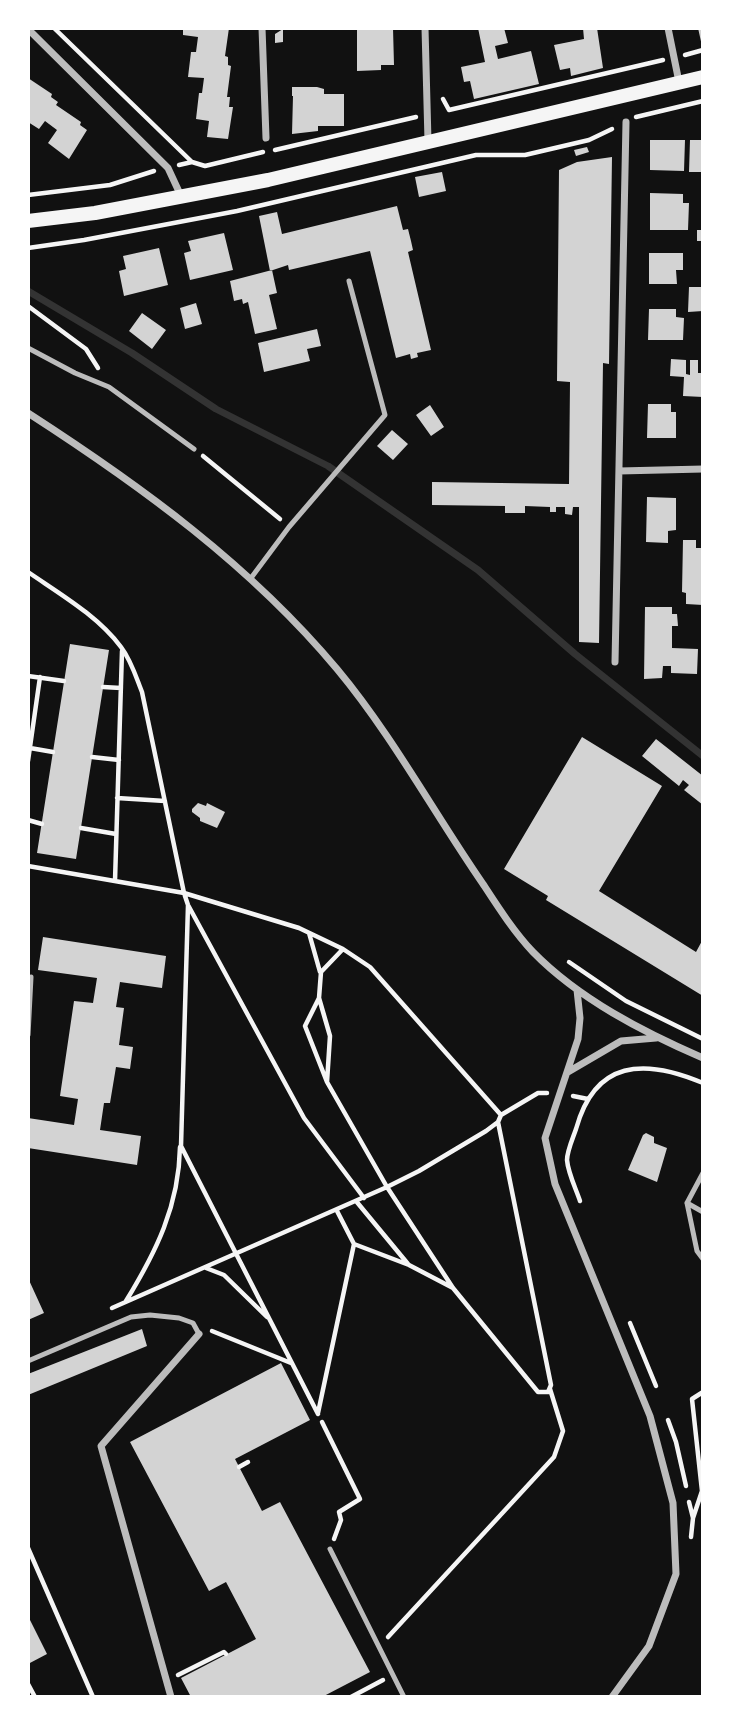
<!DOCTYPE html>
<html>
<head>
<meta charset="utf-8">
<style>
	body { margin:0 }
	#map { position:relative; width:731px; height:1725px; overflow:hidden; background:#111; font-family:"Roboto Serif",serif }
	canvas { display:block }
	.frame { position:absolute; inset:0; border:30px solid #fff; pointer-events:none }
</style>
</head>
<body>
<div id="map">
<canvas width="731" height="1725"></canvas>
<div class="frame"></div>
</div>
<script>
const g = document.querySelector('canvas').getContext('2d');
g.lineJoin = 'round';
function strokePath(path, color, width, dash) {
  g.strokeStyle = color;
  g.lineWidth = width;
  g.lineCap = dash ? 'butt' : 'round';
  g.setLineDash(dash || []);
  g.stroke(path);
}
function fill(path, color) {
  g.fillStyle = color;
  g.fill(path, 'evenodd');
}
const stream = new Path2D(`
	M28,291l104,62 84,56 112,57 150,104 97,84 128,102`);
const building = new Path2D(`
	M183,28h46l-4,28 3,1v8l3,1 -4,31h3l-1,10h4l-5,32 -21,-2 2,-16 -13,-2 3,-26h3l2,-15 -16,-1 3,-25h5l2,-15 -15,-2z
	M357,28h36l1,37h-13v5l-24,1z
	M478,28h26l4,15 -13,3 3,13 33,-8 8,33 -65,15 -4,-18 -6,1 -3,-15 24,-5z
	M583,28h14l6,40 -32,8 -1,-8 -10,2 -6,-25 30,-6z
	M698,28h5v18h-1z
	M283,29v13l-8,1v-9z
	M28,78l24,16 -1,3 7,5 -2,3 25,17 -1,3 7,5 -18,29 -21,-16 9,-13 -12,-9 -6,8 -11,-7z
	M292,87h25l7,2v5h20v32h-26v5l-26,3 1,-38h-1z
	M650,140h35l-1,31 -34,-1z
	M690,140h13v32h-14z
	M587,147l2,5 -13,4 -2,-6z
	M612,157l-3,207 -6,-1 -4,280 -20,-1v-135h-6l-1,8 -7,-1v-7h-9v5h-6v-5l-25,-1v7h-20v-7l-73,-1v-23l137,2 1,-102 -13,-1 2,-211 18,-8z
	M442,172l4,19 -27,6 -4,-20z
	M650,193l33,1v9h6l-1,27h-38z
	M397,206l6,24 5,-1 3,12 2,9 -5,2 23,98 -14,3 1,4 -7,2 -1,-5 -14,4 -26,-107 -81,19 -1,-5 -18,6 -11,-55 18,-4 5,22z
	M697,230h6v11h-6z
	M224,233l9,37 -43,10 -6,-27 7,-2 -3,-10z
	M159,248l9,37 -44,11 -5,-25 7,-2 -3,-13z
	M649,253h34v17h-7l1,14h-28z
	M272,270l5,23 -8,2 8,34 -22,5 -7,-32 -5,2 -1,-5 -8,2 -4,-20z
	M689,287h14v24l-15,1z
	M196,303l6,21 -17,5 -5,-21z
	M649,309h27v8l8,1 -1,22h-35z
	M142,313l24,17 -14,19 -23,-18z
	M317,329l4,17 -14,3 3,12 -46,11 -6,-29z
	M671,359l15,1v14l4,1v-15h8v13h5v24l-20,-1 1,-19 -14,-1z
	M648,404h23v8h5v26h-29z
	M430,405l14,22 -13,9 -15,-21z
	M392,430l16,14 -15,16 -16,-14z
	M647,497l29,1v32l-8,1v12l-22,-1z
	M683,540h13v8h7v57l-17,-1v-11l-4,-1z
	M645,607h27v7h5l1,12h-6v22l26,1 -1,25 -26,-1v-7h-8l-1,12 -18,1z
	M70,644l39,6 -33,209 -39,-6z
	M582,737l80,49 -63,105 97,61 7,-13v57l-157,-96 2,-4 -44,-27z
	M656,739l47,37v29l-19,-15 5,-5 -6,-5 -4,6 -37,-30z
	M198,803l8,3 1,-3 18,9 -8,16 -17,-7v-3l-8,-6v-3z
	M43,937l123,19 -4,32 -42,-6 -4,25 8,1 -5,37 14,2 -3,22 -14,-2 -6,36h-6l-4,27 41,6 -4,29 -109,-17v-30l46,7 4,-26 -18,-3 14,-95 19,2 4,-25 -59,-8z
	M646,1133l8,4v6l13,5 -10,34 -29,-12 15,-35z
	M28,1278l16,35 -16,7z
	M142,1329l5,17 -119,49v-21z
	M281,1363l29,57 -75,39 27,52 18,-9 90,170 -48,25h-131l-10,-19 75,-39 -30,-57 -17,9 -79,-149z
	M28,1620h2l17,34 -19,10z`);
const path = new Path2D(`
	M54,28l138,134 -13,3
	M685,55l18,-5
	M443,99l6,11 214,-50
	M636,117l67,-16
	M275,150l141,-33
	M192,162l13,4 58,-14
	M28,195l82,-10 44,-14
	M28,248l56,-8 153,-29 239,-56h49l64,-15 23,-11
	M28,306l58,43 12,19
	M203,456l77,63
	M28,572c32,22 70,44 93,75 10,13 15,30 21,45l42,201 -156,-27
	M28,676l36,5
	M103,687l18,1
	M30,748l23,4
	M92,757l27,3
	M28,761l12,-84
	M117,798l48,3
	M28,820l14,4
	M81,828l35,6
	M115,881l7,-230
	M188,905l-7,241 137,268
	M309,933l11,39
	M343,949l-44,-21 -115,-35 4,12 116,213 60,80
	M569,962l57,39 77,38
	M319,998l2,-26 22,-23 27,18 131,148
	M327,1082l3,-46 -11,-38 -14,28 22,56 60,105 66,101 85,104h10l3,-7 -53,-263
	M573,1096l15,3
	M356,1201l52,63
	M580,1201c-4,-12 -12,-28 -13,-41 0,-9 6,-22 9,-31 19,-69 68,-71 127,-46
	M337,1211l17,33
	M206,1268l18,7 43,42
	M126,1301c30,-49 53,-95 54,-154
	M112,1308l275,-121 32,-16 67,-40 12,-9 3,-7 37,-22h9
	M630,1323l26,63
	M212,1331l79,32
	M318,1413l36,-169 55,21 44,23
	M668,1420l8,22 10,44
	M322,1422l38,77 -21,13 2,8 -7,19
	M239,1467l9,-5
	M689,1502l4,16
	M691,1537l2,-19 9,-27 -10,-92 11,-7
	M28,1548l65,149
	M388,1637l166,-180 9,-26 -13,-42
	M178,1675l46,-23 2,2
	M28,1684l7,13
	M351,1697l32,-17`);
const service = new Path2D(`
	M28,348l47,25 34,14 85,62
	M251,578l38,-51 96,-112 -36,-134
	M28,1035l3,-58
	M703,1173l-16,30 16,9
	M687,1203l10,48 6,8
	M28,1361l103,-44 19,-2 29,3 14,5 6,11
	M330,1549l74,148`);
const minor = new Path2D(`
	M262,28l4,110
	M425,28l3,113
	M668,28l11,54
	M28,29l140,139 13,28
	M28,413c113,73 222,152 309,256 55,66 97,144 146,215 15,23 31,48 50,68 46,47 110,80 170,106
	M619,471l84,-2
	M615,662l11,-540
	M577,990l3,28 -2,21 -33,99 10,46 95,232 23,87 3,71 -27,72 -37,51
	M568,1072l53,-31 35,-3
	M171,1697l-70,-251 98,-112`);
const secondary = new Path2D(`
	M28,221l67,-8 173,-33 435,-103`);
strokePath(stream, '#333', 7);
fill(building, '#d3d3d3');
strokePath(path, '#f5f5f5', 4.5);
strokePath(service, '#bcbcbc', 5);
strokePath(minor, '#bcbcbc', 7);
strokePath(secondary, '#f5f5f5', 14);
</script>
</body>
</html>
